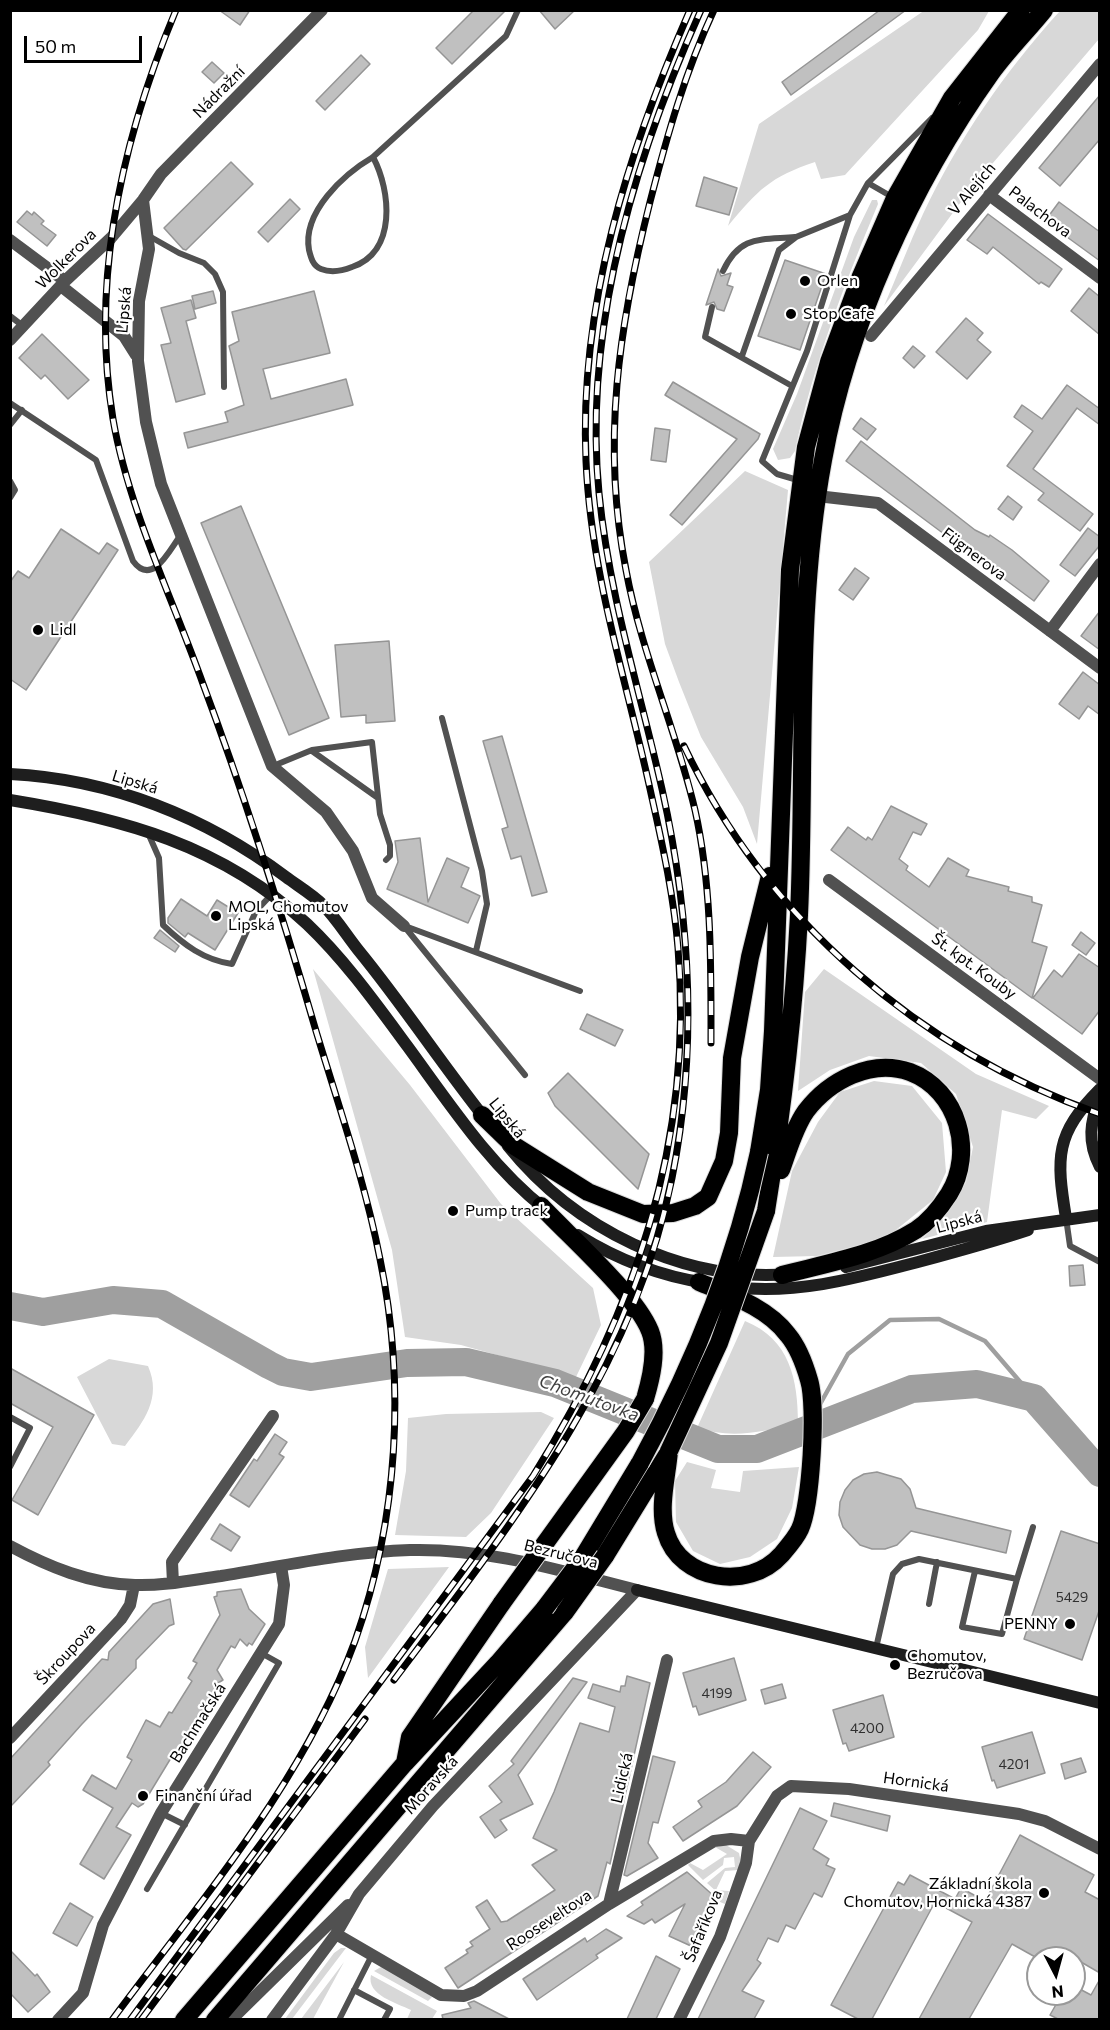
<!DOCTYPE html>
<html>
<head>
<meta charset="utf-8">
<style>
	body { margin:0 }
	#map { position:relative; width:1110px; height:2030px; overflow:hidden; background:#fff; font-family:Commissioner,sans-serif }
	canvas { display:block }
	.frame { position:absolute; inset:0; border:12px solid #000; pointer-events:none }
	.north { position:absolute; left:1026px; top:1946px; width:60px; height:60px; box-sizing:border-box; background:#fff; border:2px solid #999; border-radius:50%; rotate:174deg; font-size:16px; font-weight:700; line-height:24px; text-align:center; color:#000 }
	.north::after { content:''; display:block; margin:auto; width:21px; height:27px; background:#000; clip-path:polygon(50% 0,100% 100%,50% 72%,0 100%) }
	.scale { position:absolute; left:24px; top:36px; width:118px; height:27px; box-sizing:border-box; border:3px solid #000; border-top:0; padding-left:8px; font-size:18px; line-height:21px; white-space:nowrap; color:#000; -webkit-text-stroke:4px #fff; paint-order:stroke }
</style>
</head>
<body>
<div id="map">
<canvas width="1110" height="2030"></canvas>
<div class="frame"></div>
<div class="north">N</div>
<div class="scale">50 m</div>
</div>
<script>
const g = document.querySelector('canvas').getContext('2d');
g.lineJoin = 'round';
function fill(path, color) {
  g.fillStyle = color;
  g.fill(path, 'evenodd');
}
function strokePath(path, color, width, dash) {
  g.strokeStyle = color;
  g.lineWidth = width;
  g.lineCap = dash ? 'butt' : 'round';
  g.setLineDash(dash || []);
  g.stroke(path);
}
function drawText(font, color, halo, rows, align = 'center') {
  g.font = font + ' Commissioner,sans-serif';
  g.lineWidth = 4.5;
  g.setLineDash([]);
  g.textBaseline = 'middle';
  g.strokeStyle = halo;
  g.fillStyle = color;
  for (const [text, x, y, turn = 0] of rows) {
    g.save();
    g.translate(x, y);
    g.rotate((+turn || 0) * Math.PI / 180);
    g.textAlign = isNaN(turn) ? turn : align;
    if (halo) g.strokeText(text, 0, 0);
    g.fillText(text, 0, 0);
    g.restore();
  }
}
const green = new Path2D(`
	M925,10l64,1 -11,19 -133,145 -24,4 -6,-17c-45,15 -57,28 -87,64l31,-102z
	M1060,11h39v28l-130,152 -85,115c13,-30 25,-62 39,-92 35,-74 82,-143 137,-203z
	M872,200h5l1,4c-34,81 -65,161 -83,247l-5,7 -12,2 -5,-11 24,-55 57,-157z
	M745,471l43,19 -31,354 -14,-37 -42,-70 -22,-55 -14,-38 -16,-82z
	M313,969l97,116 91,119 92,84 8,37 -25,52 -115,-32 -56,-8 -13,-87z
	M824,969l152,105 73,32 -13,13 -34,-9 -15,112 -65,17 23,-23 21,-34 7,-35 -17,-53 -35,-31 -52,-7 -39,14 -32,21 7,-99z
	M874,1081l38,5 30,37 4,49 -13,28 -47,38 -69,18 -44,1 19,-86 26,-49 22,-30z
	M745,1321c45,18 53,59 53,102 -35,9 -66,16 -101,5z
	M109,1359l39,7c14,32 -4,55 -23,80l-13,-2 -35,-67z
	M541,1412l13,6 -63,95 -25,24 -71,-2 11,-64 2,-53 38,-4z
	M687,1462l29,8 -5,18 29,4 3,-21 56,-4 -7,41 -15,31 -27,18 -30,7 -27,-13 -17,-29 -1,-41z
	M449,1567l-81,111 -3,-31 23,-78z
	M726,1845l13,8 2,10 -2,7 -14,1 -9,19 13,1 -4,13 -5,-2 -1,-8 -12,-11 18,-15 10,-1 -1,-10 -10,1 -1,7 -20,15 -15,-15 2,-2 13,7 24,-16 -12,-7z
	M341,1948h5l-54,71h-7l49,-66z
	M344,1962l-31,57h-12z
	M381,1967l11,3 40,27 -4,4 -54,-30z
	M371,1975l66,36 -5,8h-25l4,-9c-14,-7 -45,-15 -40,-35z`);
const stream = new Path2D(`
	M819,1406l29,-52 42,-34 49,-1 46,22 49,57`);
const river = new Path2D(`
	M10,1306l33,6 70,-12 49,4 107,61 14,7 28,5 96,-14 59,-1 89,21 163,66h39l155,-60 65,-5 57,14 66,75`);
const building = new Path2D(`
	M219,10h31l-10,15z
	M474,10h32l-54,54 -16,-16z
	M539,10h36l-20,19z
	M880,10h26l-115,85 -9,-13z
	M361,55l9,9 -45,46 -9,-9z
	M212,62l12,11 -10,10 -12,-11z
	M1100,95v44l-40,47 -21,-18z
	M231,162l22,22 -67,66 -3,-1 -19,-21z
	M704,177l33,11 -8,27 -33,-9z
	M290,199l10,10 -32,33 -10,-10z
	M1059,202l41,30v29l-55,-40z
	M27,211l5,4 2,-3 10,9 -3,3 15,11 -9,11 -30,-24z
	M988,214l74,55 -13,18 -8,-5 -2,2 -46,-37 -6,7 -20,-14z
	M785,260l41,14 -26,76 -42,-14z
	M718,269l3,7 10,-3 -4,12 6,2 -9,24 -7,-2 -3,-7 -8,3z
	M1089,288l11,9v38l-29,-24z
	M213,291l3,12 -21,6 -3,-13z
	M314,291l16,62 -67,16 8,30 75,-20 7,26 -165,43 -4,-15 44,-11 -3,-10 19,-7 -15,-59 10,-5 -7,-29z
	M191,300l5,18 -10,3 19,73 -29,8 -15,-57 10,-2 -10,-35z
	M966,318l17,15 -6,7 14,12 -24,27 -31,-27z
	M42,334l47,46 -21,19 -23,-24 -4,4 -22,-21z
	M913,346l12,10 -11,12 -11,-10z
	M673,382l87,52 -2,5 -76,86 -12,-10 67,-76 -72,-44z
	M1067,385l33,24v16l-23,-17 -44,61 60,45 -13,17 -42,-31 6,-7 -37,-27 26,-35 -19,-14 8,-12 20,14z
	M861,418l15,11 -9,11 -14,-11z
	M655,428l15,2 -4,32 -15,-2z
	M861,441l114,89 14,7 1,-2 22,15 37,31 -15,20 -188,-140z
	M1008,496l14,11 -9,13 -15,-11z
	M241,506l88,212 -40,17 -88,-212z
	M1088,528l12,9v8l-25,31 -15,-11z
	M61,529l38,25 8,-11 11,7 -92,140 -16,-11v-97l8,-11 11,7z
	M855,568l14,10 -16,22 -14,-10z
	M1100,611v39l-19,-14z
	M389,641l6,80 -29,2v-8l-25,2 -6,-72z
	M1083,672l17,13v30l-12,-9 -9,13 -20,-15z
	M502,736l45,156 -15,4 -11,-40 -10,3 -9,-30 6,-2 -25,-86z
	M891,806l36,18 -6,11 -8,-3 -14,27 9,7 -2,4 23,17 19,-29 21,12 -3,6 43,11 -1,4 24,6v5l10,3 -10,37 15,5 -15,51 -201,-148 17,-23 18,13 2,-3 4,3z
	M420,838l8,64 19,-44 22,10 -8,19 19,9 -12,27 -81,-34 11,-27 -3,-21z
	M181,899l26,17 10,-16 21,13 -23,37 -27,-17 -3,4 -17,-14v-5z
	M160,930l19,16 -4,6 -21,-14z
	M1081,932l14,11 -9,12 -14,-10z
	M1079,954l21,14v42l-18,24 -49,-36 21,-28 8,7z
	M587,1014l36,16 -8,16 -35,-17z
	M568,1073l81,81 -11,35 -83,-83 -7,-13z
	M1083,1265l2,20 -15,1 -1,-20z
	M10,1368l84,47 -56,100 -26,-15 41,-73 -43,-24z
	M275,1434l12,8 -8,12 5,3 -35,50 -19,-12 24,-36 3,2z
	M877,1472l24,7 9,10 6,19 95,23 -5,22 -95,-22 -14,14 -12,4h-13l-12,-4 -17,-18 -4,-12 1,-13 5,-12 8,-10 11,-6z
	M220,1524l20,13 -9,14 -20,-12z
	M1061,1531l39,13v64l-18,52 -58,-21z
	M241,1589l8,20 16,15 -13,21 -3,-2 -2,3 -7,-7 -5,9 -4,-2 -14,24 6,10 -5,3 -30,56 -14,14 -31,51 -5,3 -6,-4 -16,24 15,8 -27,44 -24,-15 33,-56 -30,-18 9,-15 24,14 16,-29 -5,-3 19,-37 14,7 9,-15 3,1 20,-32 -4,-3 9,-15 -4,-2 27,-46 -6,-18 3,-1v-4z
	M170,1599l4,25 -5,2 -33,34v8l-54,56 -34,38 2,3 -40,42v-48l92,-100 6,1 1,-8 44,-48z
	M734,1658l12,42 -47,15 -3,-9 -3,1 -10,-34z
	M627,1676l23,7 -40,181 -3,-2 -9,34 -140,92 -13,-20 23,-15 -2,-3 7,-4 -3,-4 20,-13 -14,-22 11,-7 14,22 6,-1 48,-31 -23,-25 25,-15 -24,-12 21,-46 26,-69 29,9 6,-25 -27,-9 5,-14 27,8 1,-6h4z
	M573,1678l14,4 -69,93 15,29 -33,16 7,10 -12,8 -15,-21 22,-15 -13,-16 25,-22 -3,-3z
	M782,1684l4,14 -21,6 -4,-14z
	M883,1695l11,42 -45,14 -3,-8 -3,1 -10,-34z
	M1032,1732l13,41 -48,15 -3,-8 -2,1 -10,-34z
	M753,1752l18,15 -34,39 -54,35 -10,-14 29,-20 -4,-6 28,-19z
	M653,1756l22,6 -17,61 -5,-1 -5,21 10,15 -31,18 -3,-1z
	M1081,1758l5,14 -21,7 -4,-15z
	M834,1803l56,13 -3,15 -56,-15z
	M800,1808l27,13 -14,28 16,10 -3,6 9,4 -13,28 -8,-4 -19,36 -9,-4 -8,17 -10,-4 -11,22 4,3 -19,28 22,10 -10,18h-56z
	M1020,1835l74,40 -9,17 15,8v73l-45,-26 -6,11h-12l-25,-14 -43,75h-50l53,-97 -37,-20 -63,117h-14l-27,-14 67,-123 6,3 6,-10 45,24 6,-11 24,13z
	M687,1872l28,25 -24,49 -22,-10 16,-32 -30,19 -3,-4 -8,5 -17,-8 16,-11 -2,-3z
	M70,1903l23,14 -16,29 -24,-13z
	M606,1929l16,9 -26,17 2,3 -61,42 -14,-21 62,-41 2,4z
	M10,1950l25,26 2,-2 13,18 -22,20 -18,-19z
	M656,1956l24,13 -24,50h-29z
	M1100,1979v40h-42l-8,-4 12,-21h12v-8l17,9z
	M474,2001l35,18h-66l-1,-4 29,-7 -3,-5z`);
const lane = new Path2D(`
	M373,157c18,34 24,95 -21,110 -10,4 -21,6 -31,2 -8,-3 -10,-11 -12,-19 -7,-38 35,-76 64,-93l133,-121 12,-26
	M868,183l26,15
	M149,236l30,17 25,10 11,11 8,18 1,95
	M723,271c17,-36 37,-31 72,-34
	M712,307l-7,30 87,49
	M10,316l13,10
	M742,356l37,-106 17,-13 54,-22 18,-32 64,-65
	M10,403l86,57 37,101c19,26 36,-10 47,-25
	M10,425l12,-15
	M10,481l5,9 -5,8
	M801,481l-24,-7 -15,-13 45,-110 43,-136
	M442,718l40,153 5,33 -11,47
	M312,751l66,47
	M273,766l39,-16 60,-8 8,72 10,31v11l-4,4
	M148,833l11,25 4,67c21,20 41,35 69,39l24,-53 15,-16
	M404,926l121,149
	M405,926l175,65
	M1066,1218l4,28 30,16
	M10,1417l20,11 -20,39
	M975,1571l-13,56 40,7 15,-55
	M929,1604l8,-42
	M876,1648l17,-74 9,-10 17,-5 98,20 16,-52
	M161,1813l24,12
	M147,1889l132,-226 -18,-10
	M354,1990l36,19 -6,11
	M339,2020l33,-65`);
const street = new Path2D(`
	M989,195l111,83
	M143,200l6,49 -10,52 -1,60 8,61 15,62 111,282 54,46 27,39 19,47 32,28
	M10,240l55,41
	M61,286l63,50 12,19
	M871,336l229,-272
	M10,340l55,-59 46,-43 32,-38 18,-26 161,-164
	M817,496l61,7 222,165
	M1050,631l50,-67
	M829,880l271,199
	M10,1546c39,21 80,38 125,39 29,1 57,-5 86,-9 62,-10 125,-24 189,-26 79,-2 151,21 227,40l-204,216 -74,88 -23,40 -64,86
	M173,1583l-1,-21 101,-146
	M10,1738l111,-119 9,-14 4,-20
	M609,1904l58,-244
	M336,1934l105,61 23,1 13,-5 132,-87 105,-63 17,-2 18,2
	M58,2020l25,-27 20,-68 58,-112 118,-189 5,-39 -3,-19
	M231,2020l117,-115
	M679,2020l41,-83 26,-74 3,-22 28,-45 14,-10 58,3 170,25 26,7 55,28`);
const secondary = new Path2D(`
	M10,774c101,5 196,43 276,103 12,9 26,17 37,28 13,13 24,31 36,46 45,55 84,115 128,170
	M10,800c111,18 212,45 297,124 38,36 70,81 101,123 41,56 82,119 137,162
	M1100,1097c-10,25 -13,45 0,70
	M508,1146c66,82 174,137 282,128
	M1066,1218c-10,-61 -11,-84 34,-129
	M578,1235c40,25 81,41 128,48
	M846,1267l140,-36 114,-16
	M732,1287c64,8 125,-9 186,-25 37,-10 74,-20 110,-32
	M637,1590l463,113`);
const highway = new Path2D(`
	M482,1115l31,30 75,47 55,22 30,-1 22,-7 13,-9 16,-36 5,-28 3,-75 18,-101 20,-81
	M759,1152l10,-62 4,-59 17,-461 16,-123 23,-85 32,-86 34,-78 57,-100 69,-88
	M781,1170c7,-19 13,-42 25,-59 23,-30 65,-53 104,-39 48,18 65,80 39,122 -9,14 -19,27 -33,36 -40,25 -88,33 -134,45
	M541,1206c29,31 94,88 109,125 8,20 1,48 -5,68
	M766,1211c16,-98 28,-197 33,-296 7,-152 -4,-304 24,-455 24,-134 89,-276 168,-387 16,-22 36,-42 53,-63
	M669,1451c-2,25 -11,57 -3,82 14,48 83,58 115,22 6,-7 15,-17 19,-26 11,-24 17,-123 9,-149 -4,-14 -11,-33 -21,-45 -21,-28 -58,-40 -89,-53
	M605,1556l62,-101
	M582,1559l58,-96
	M405,1763l5,-26 92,-134
	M184,2020l221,-257 93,-100 47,-55
	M215,2020l350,-408`);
const rail = new Path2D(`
	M684,746c82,173 236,305 416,368
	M711,1043c0,-78 1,-157 -16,-233 -19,-81 -54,-158 -69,-240 -25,-127 -7,-245 24,-368 17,-66 35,-130 64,-192
	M394,1680c116,-154 239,-307 278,-502 26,-130 19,-259 -10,-389 -22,-98 -53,-194 -63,-296 -16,-164 35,-334 102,-483
	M112,2020c89,-120 191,-237 243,-379 43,-122 51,-256 25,-382 -15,-77 -41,-152 -64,-228 -34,-117 -70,-232 -113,-347 -30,-84 -75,-177 -90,-265 -23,-139 9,-280 63,-409
	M130,2020l403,-544c101,-162 161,-333 145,-528 -4,-50 -15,-101 -26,-150 -24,-113 -61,-221 -66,-337 -7,-156 42,-310 104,-451
	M141,2020l224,-301`);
const highwayBridge = new Path2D(`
	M669,1451l50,-108 47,-132
	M640,1463c54,-99 96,-201 119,-311
	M502,1603l124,-172 19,-32
	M545,1608l37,-49
	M565,1612l40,-56`);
const markers = [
	[805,281,6,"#000"],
	[791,314,6,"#000"],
	[38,630,6,"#000"],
	[216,916,6,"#000"],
	[453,1211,6,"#000"],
	[1070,1624,6,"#000"],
	[895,1665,6,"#000"],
	[143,1796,6,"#000"],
	[1044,1893,6,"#000"]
];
const numberNames = [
	["5429",1072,1597],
	["4199",717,1693],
	["4200",867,1728],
	["4201",1014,1764]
];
const streetNames = [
	["Nádražní",219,92,-45],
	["V Alejích",972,189,-50],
	["Palachova",1040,212,37],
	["Wolkerova",66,259,-45],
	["Lipská",124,310,-85],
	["Fügnerova",974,554,37],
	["Lipská",135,782,17],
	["Št. kpt. Kouby",974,966,36],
	["Lipská",507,1118,51],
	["Lipská",959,1222,-15],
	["Bezručova",561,1554,14],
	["Škroupova",66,1654,-47],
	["Bachmačská",198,1723,-58],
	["Lidická",622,1778,-77],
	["Hornická",916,1782,8],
	["Moravská",431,1785,-48],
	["Rooseveltova",549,1920,-33],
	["Šafaříkova",703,1926,-68]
];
const poiNames = [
	["Orlen",817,281],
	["Stop Cafe",803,314],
	["Lidl",50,630],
	["MOL, Chomutov",228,907],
	["Lipská",228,925],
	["Pump track",465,1211],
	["PENNY",1058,1624,"right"],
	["Chomutov,",907,1656],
	["Bezručova",907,1674],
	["Finanční úřad",155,1796],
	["Základní škola",1032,1884,"right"],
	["Chomutov, Hornická 4387",1032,1902,"right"]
];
const waterNames = [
	["Chomutovka",589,1398,20]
];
fill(green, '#d8d8d8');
strokePath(stream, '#9f9f9f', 4.5);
strokePath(river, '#9f9f9f', 28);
fill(building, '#c0c0c0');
strokePath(building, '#959595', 1.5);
strokePath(highway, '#dbdbdb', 20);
strokePath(lane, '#515151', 6);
strokePath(street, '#515151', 12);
strokePath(secondary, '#1e1e1e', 12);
strokePath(highway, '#000', 18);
strokePath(rail, '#000', 7);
strokePath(rail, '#fff', 4.5, [14]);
strokePath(highwayBridge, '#dbdbdb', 20, []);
strokePath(highwayBridge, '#000', 18);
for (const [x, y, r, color] of markers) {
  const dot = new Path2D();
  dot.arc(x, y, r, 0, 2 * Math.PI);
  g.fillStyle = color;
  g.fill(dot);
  strokePath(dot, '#fff', 2);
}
drawText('14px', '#303030', null, numberNames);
drawText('16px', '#000', '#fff', streetNames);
drawText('16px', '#000', '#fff', poiNames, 'left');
drawText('italic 18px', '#404040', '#fff', waterNames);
</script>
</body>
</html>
